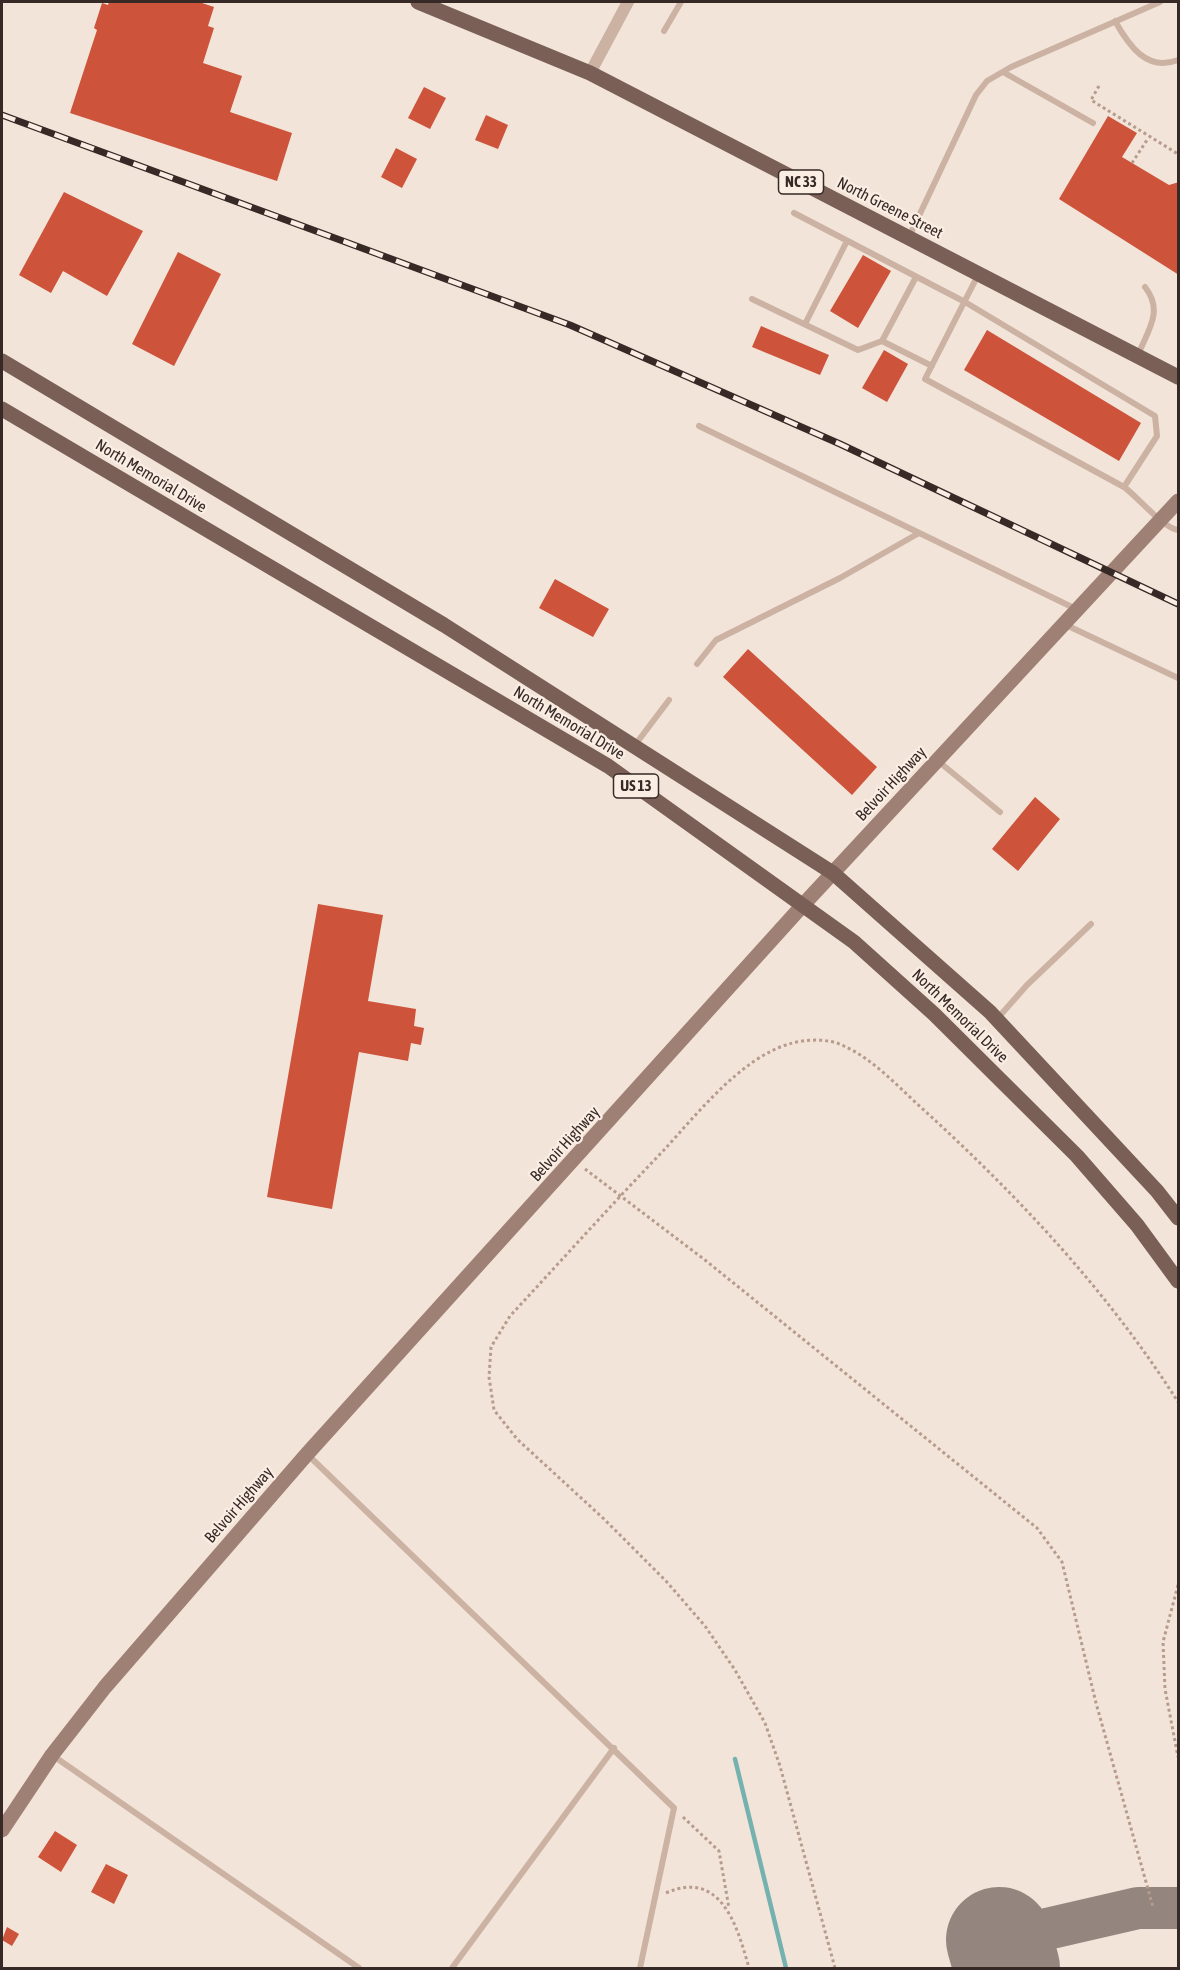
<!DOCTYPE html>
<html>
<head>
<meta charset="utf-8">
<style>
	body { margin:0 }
	#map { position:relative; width:1180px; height:1970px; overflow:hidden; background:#f2e4d8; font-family:"Asap Condensed",sans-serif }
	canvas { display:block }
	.frame { position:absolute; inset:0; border:3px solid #362926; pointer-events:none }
</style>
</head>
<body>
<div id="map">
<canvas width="1180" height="1970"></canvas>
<div class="frame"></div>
</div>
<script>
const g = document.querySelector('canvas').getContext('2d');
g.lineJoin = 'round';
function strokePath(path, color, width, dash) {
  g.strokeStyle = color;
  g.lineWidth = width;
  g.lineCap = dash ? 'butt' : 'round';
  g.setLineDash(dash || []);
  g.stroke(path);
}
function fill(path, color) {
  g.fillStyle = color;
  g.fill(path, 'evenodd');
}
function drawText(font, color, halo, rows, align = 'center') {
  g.font = font + ' "Asap Condensed",sans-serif';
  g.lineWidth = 4.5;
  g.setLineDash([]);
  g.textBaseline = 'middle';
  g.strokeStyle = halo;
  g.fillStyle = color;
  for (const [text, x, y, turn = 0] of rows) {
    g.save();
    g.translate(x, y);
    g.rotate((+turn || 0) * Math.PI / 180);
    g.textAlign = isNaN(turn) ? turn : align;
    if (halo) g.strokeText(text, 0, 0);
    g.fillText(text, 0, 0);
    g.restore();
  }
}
const stream = new Path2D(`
	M735,1759l51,209`);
const taxiway = new Path2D(`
	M999,1940l139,-32h40`);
const runway = new Path2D(`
	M999,1940l8,28`);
const building = new Path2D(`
	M109,2h90l15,5 -6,19 6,2 -11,35 39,13 -12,36 62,21 -15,48 -207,-68 27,-83 -3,-2 8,-25 6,2z
	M424,87l22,11 -16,31 -22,-11z
	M486,115l22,10 -10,24 -23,-9z
	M1108,116l29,17 -15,24 47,28 10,-3v93l-120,-76z
	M396,148l21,11 -15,29 -21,-11z
	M64,192l79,39 -36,65 -44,-25 -12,22 -32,-18z
	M178,252l43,22 -47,92 -42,-22z
	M863,255l28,16 -33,57 -28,-17z
	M761,326l68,29 -9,20 -68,-28z
	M987,330l154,93 -22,38 -155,-91z
	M884,350l24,14 -21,38 -25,-14z
	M555,579l54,30 -16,28 -54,-29z
	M748,649l129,118 -25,28 -129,-118z
	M1035,797l25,22 -42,52 -26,-22z
	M318,904l65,11 -15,86 48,8 -2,17 10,2 -3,17 -10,-2 -3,18 -49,-9 -27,157 -65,-12z
	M55,1831l22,14 -16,27 -23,-15z
	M106,1864l22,11 -14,29 -23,-12z
	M7,1927l12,7 -7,12 -10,-6z`);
const path = new Path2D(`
	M1099,86l-8,14 87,54
	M1132,163l15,-23
	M585,1169l120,91 332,268 25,34 34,141 57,204
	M1178,1585l-15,57 2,47 13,68
	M683,1817l36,34 10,57
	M666,1893c56,-25 72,36 83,75
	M835,1968l-55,-202 -15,-43 -30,-53 -30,-44 -39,-45 -62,-62 -87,-80 -23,-29 -5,-33 2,-30 19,-31c51,-55 102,-112 154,-166 33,-36 77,-92 125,-106 16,-5 40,-6 55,2 31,14 56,43 81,65 95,87 184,182 253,291`);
const lane = new Path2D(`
	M1115,21c14,25 32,51 63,39
	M664,31l17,-29
	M1003,72l90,51
	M794,213l171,89 190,114 2,20 -33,51
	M909,237l67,-142 11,-14 24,-14 149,-65
	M978,275l-53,104 199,108c15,11 39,41 54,43
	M752,299l106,51 24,-9 34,-64
	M805,324l42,-83
	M882,341l50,25
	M1138,355c10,-25 26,-44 7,-68
	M699,426l377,183
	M1064,624l114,54
	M697,664l19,-24 124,-62 79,-45
	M635,745l34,-45
	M938,761l62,51
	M997,1019l30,-34 64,-61
	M307,1454l367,354 -34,160
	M52,1755l307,213
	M452,1968l162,-220`);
const street = new Path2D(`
	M590,73l38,-71`);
const secondary = new Path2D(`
	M2,1830l50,-75 53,-68 202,-233 496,-549 375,-404`);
const primary = new Path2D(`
	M418,2l172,71 588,304
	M2,361l442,264 389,248 157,139 167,179 21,27
	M2,409l606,357 246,176 80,72 143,142 60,69 41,56`);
const rail = new Path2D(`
	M2,115l568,210 270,119 338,160`);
const shields = [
	[801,182,45],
	[636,786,45]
];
const shieldNames = [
	["NC 33",801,182],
	["US 13",636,786]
];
const streetNames = [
	["North Greene Street",890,208,27],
	["North Memorial Drive",151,476,31],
	["North Memorial Drive",569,723,31],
	["Belvoir Highway",891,784,-47],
	["North Memorial Drive",960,1016,44],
	["Belvoir Highway",565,1144,-48],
	["Belvoir Highway",239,1505,-49]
];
strokePath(stream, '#75b1af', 4.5);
strokePath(taxiway, '#94867f', 42);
strokePath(runway, '#94867f', 106);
fill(building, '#cd533b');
strokePath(path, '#b79c8d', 3, [3, 3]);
strokePath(lane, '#cbb2a3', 6);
strokePath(street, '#cbb2a3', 12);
strokePath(secondary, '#9f8075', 15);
strokePath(primary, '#795f56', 15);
strokePath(rail, '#362926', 7);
strokePath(rail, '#faeee4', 4.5, [14]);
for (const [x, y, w] of shields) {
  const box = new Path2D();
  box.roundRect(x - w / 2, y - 12, w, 24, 4.5);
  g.fillStyle = '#faeee4';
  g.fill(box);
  strokePath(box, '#362926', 1.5);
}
drawText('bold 15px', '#362926', null, shieldNames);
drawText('16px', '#362926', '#faeee4', streetNames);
</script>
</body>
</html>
